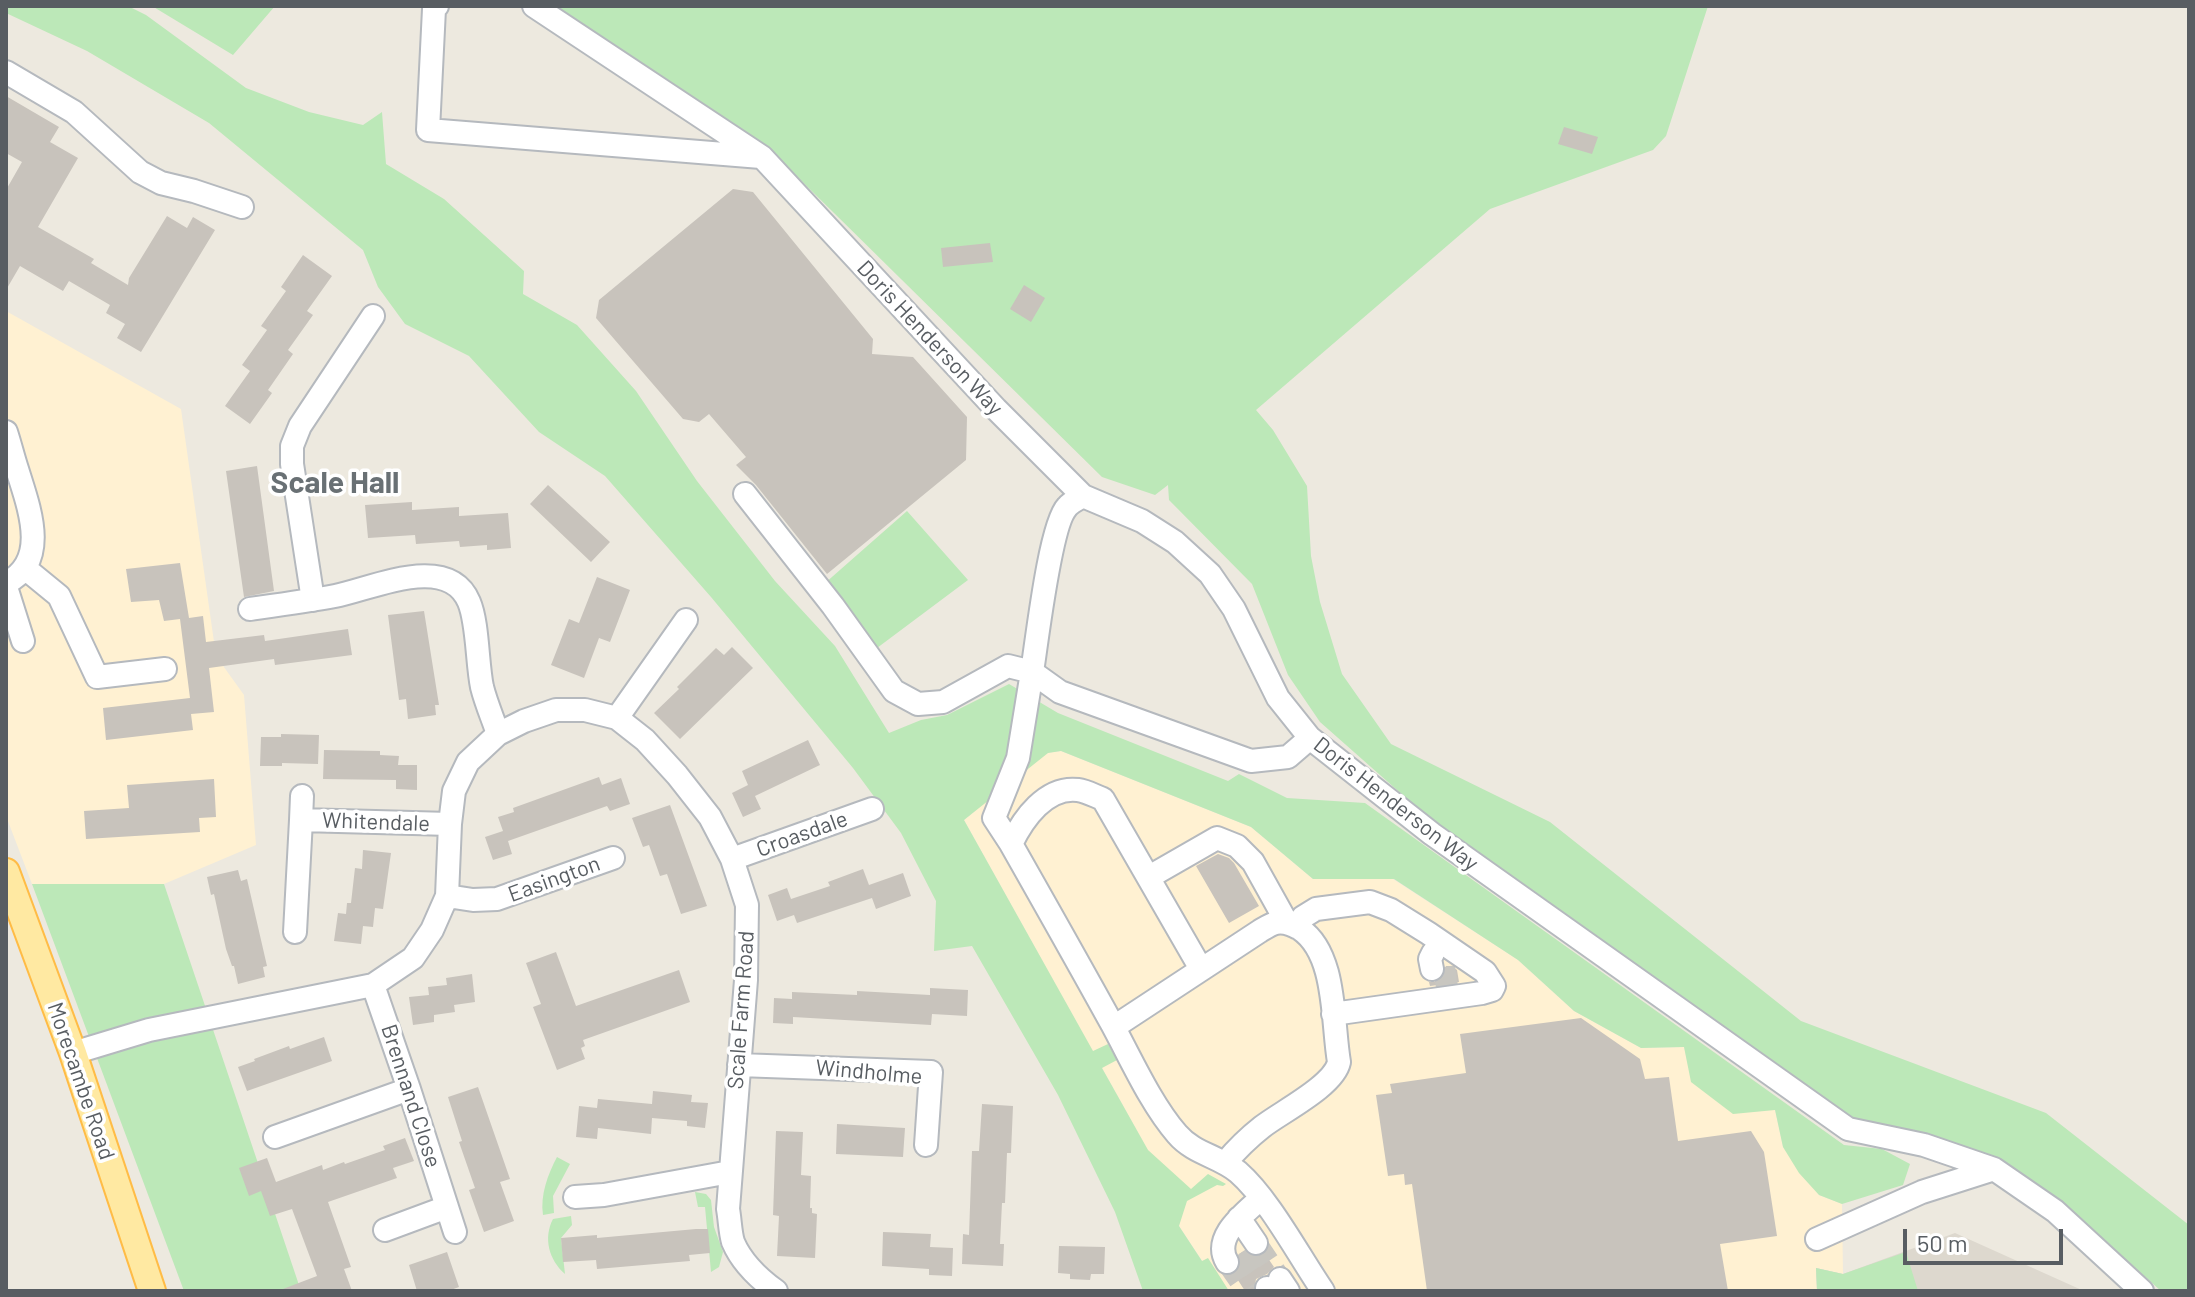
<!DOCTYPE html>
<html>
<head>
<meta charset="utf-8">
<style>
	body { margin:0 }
	#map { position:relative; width:2195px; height:1297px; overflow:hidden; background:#ede9df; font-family:Barlow,sans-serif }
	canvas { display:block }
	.frame { position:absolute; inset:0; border:8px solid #585d62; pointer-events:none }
	.scale { position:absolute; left:1903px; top:1229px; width:160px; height:36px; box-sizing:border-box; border:4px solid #585d62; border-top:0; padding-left:10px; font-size:24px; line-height:28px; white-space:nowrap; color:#585d62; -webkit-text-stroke:6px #fff; paint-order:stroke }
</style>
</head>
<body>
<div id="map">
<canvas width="2195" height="1297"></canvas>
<div class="frame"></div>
<div class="scale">50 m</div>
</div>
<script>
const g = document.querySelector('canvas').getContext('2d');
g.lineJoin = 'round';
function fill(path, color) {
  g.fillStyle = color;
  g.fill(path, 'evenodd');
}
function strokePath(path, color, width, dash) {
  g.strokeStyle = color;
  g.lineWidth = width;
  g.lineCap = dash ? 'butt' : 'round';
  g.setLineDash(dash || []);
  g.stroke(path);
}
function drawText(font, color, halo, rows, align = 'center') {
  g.font = font + ' Barlow,sans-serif';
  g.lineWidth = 7;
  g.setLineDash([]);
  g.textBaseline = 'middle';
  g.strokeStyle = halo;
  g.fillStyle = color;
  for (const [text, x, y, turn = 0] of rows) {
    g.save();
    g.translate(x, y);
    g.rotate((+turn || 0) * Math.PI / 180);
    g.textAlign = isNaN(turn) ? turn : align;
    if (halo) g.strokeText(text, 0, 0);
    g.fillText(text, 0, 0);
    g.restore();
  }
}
const commercial = new Path2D(`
	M6,311l175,98 35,247 28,39 12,150 -92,39h-132l-26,-68z
	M1061,751l190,76 62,52h80l125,81 56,51 67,37 43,-1 8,35 83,27 8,38 36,48 23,9 1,70 -27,-6 1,23h-595l-43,-65 -23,-61 -192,-345 71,-59 12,-8z`);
const education = new Path2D(`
	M1955,1233l129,58h-267l-1,-23 27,6z`);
const green = new Path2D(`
	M6,6h122l18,9 100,73 63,24 54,13 19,-13 4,52 58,35 80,72 -1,23 54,31 59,66 61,90 78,100 60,65 54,87 32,-13 26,-5 62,-31 49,29 170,68 11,-7 48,24 78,5 479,342 38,4 28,15 -7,21 -61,19 -23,-9 -20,-22 -16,-26 -8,-37 -42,4 -42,-32 -7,-35 -43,1 -67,-37 -56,-51 -124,-81h-81l-62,-52 -190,-76 -13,2 -84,67 129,231 15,-7 9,16 -15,8 46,82 43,39 17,-15 18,10 -3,2 -6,-1 -30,16 -8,25 23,35 6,-3 21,33h-86l-28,-79 -57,-117 -86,-149 -38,5 2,-50 -35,-68 -48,-65 -142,-171 -106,-121 -66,-44 -70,-76 -64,-32 -27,-37 -15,-37 -154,-127 -122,-72 -81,-38z
	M152,6h123l-42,49z
	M548,6h1160l-42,130 -13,14 -163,59 -234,201 17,20 34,56 4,70 9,46 22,72 49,70 159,78 251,199 245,92 143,112v66h-28l-93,-83 -71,-50 -140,-37 -417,-293 -120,-106 -32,-47 -36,-91 -83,-84 -1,-15 -13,10 -53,-18 -334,-329z
	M907,511l61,69 -95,71 -49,-67z
	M32,884h132l137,407h-117z
	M557,1157l13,7 -17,32 1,17 -11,2c-3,-20 5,-41 14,-58z
	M695,1192l11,2 5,6 3,27 9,25 -4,15 -8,5 -6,-65h-7z
	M571,1216l1,9 -11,13 4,36c-16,-14 -22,-36 -12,-55z
	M1906,1252l12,39h-101l-1,-23 27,6z`);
const building = new Path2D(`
	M6,96l53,31 -9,15 28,16 -40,69 56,32 -3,4 37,22 1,-7 38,-62 20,12 6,-11 22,13 -74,122 -24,-14 8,-14 -19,-11 4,-8 -41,-24 -6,10 -43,-25 -14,24v-100l16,-28 -16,-9z
	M1564,127l34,10 -6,17 -34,-10z
	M733,189l20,3 120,147 -1,15 41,3 54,60 -1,43 -139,114 -71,-89 -20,-20 10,-8 -37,-43 -10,8 -16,-3 -87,-101 3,-18z
	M990,243l3,19 -50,5 -2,-19z
	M303,255l29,21 -25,35 6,4 -25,35 5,4 -25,36 4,3 -22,31 -25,-18 25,-35 -8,-6 25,-35 -6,-4 25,-35 -5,-4z
	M1024,285l21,13 -14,24 -21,-13z
	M257,466l17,125 -30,6 -18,-126z
	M548,485l62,57 -19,20 -61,-58z
	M412,502v8l47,-3v9l49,-3 3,35 -24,2v-5l-27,2 -1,-6 -43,3 -1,-9 -47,3 -3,-33z
	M180,563l9,55 14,-2 3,26 58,-7 1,6 83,-12 4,26 -77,10 -1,-6 -65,9 5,44 -23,2 2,16 -87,10 -3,-32 87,-10 -10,-79 -16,2 -5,-21 -28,2 -5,-33z
	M597,577l33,13 -20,52 -11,-4 -15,40 -33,-13 18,-46 10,4z
	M424,611l15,94h-4l1,10 -28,4 -2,-20 -7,1 -11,-85z
	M732,647l21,21 -73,71 -26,-26 25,-24 -2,-2 39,-39 8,7z
	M281,734l38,1 -1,29 -36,-1v3h-22l1,-29h20z
	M808,740l12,25 -65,31 6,13 -18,8 -11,-24 16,-8 -6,-14z
	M324,750l56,1v4l19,1 -1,9h19v25l-21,-1v-9l-73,-1z
	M599,777l3,8 19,-7 9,26 -20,7 -3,-5 -99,35 4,13 -19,6 -8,-23 18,-6 -5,-14 16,-5 -1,-4z
	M214,779l2,38 -17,1 1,14 -114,7 -2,-28 45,-3 -2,-23z
	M670,805l37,101 -26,8 -14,-40 -7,2 -11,-31 -6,2 -11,-29z
	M363,850l28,3 -8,56 -8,-1 -2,19 -10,-1 -2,18 -27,-3 4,-28 8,1 1,-11h4l4,-35 7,1z
	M1218,854l11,4 5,5 25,43 -30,17 -33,-57z
	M863,869l6,16 34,-12 8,23 -35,13 -4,-11 -75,25 -3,-8 -17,6 -9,-26 19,-7 4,11 39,-13 -2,-4z
	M238,870l3,11 6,-2 20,87 -4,1 2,10 -27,7 -4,-18h-2l-6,-17 -12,-55 -3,1 -4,-18z
	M556,952l20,54 103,-36 11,32 -107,38 2,6 -4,2 4,11 -28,11 -24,-63 8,-3 -15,-41z
	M1446,966h5l6,4 2,12 -29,4 -1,-4h6l7,-3 3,-6z
	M472,974l3,28 -21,3 1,7 -21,3v7l-21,3 -4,-28 20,-2 -1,-8 19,-2 -1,-7z
	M930,988l38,2 -1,26 -35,-2 -1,11 -138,-8v7l-20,-1 1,-25 18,1v-7l65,3v-4l73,4z
	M1581,1018l59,41 5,20 24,-2 9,64 73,-10 13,21 13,84 -57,8 8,47h-301l-15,-107 -7,1 -1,-11 -16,2 -12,-81 16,-2 -2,-9 76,-11 -6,-39z
	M324,1037l8,24 -85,30 -9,-24 17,-6 -1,-2 35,-13 1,3z
	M478,1087l32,92 -10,3 14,39 -30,11 -15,-42 6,-2 -16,-46 3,-1 -14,-44z
	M653,1091l39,4 -1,7 17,1 -3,25 -18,-2v-5l-35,-3 -1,16 -53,-6 -1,11 -21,-2 3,-31 18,2 1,-9 54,5z
	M982,1104l31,2 -2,47h-4l-2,50h-3l-2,41h4l-1,22 -41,-2 1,-30 6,1 3,-84h7z
	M837,1124l68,4 -2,29 -67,-3z
	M776,1131l27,1 -2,43 10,1 -1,32h2v5l5,1 -2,44 -38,-2 2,-40 -6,-1z
	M405,1138l9,23 -21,7 4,10 -69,24 23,65 -7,2 8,22h-69v-2l34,-13 -25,-67 -22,7 -9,-25 -12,5 -10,-28 28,-10 9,24 46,-17 1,5 21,-8 1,2 40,-14 -2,-4z
	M696,1229h12l2,24 -21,2 1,6 -93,8 -1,-9 -33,2 -2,-24 36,-3v3z
	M883,1232l48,2 -1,13 23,1 -1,28 -23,-1v-6l-47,-3z
	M1059,1246l46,1 -1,27h-13l-1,6 -20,-1v-5l-12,-1z
	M1244,1251l5,4 7,2 9,-3 9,13 -7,7 -11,5 -2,12h-9l-11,-17 7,-9 -2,-11z
	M447,1252l12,35 -11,4h-31l-8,-26z`);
const minorTunnel = new Path2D(`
	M1444,967l3,20
	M1256,1243l24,36
	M1242,1252l25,36
	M1227,1262l20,29`);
const minor = new Path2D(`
	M437,6l-3,3 -6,121 333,27
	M534,6l228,151 234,252 87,87 59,25 33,21 35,32 24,35 44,89 32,40 122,96 416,295 76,16 70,24 61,42 87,80
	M6,72l68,40 66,60 21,11 33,8 48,16
	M6,432c4,12 7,25 11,37 11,36 34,92 -11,114
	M745,494l88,112 61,85 24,13 25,-2 65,-36 24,6 -14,86 -24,60 17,26c34,60 68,120 101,180 19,35 39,80 65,110 17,20 42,22 61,38 31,27 61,84 85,119
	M1083,496c-5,3 -12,6 -16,11 -17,18 -30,134 -35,165l28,20 191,69 37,-4 22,-19
	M26,569l33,27 38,81 68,-8
	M6,587l17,54
	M313,600l-21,-136v-18l8,-20 73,-110
	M250,609c28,-4 57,-8 85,-13 37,-7 113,-44 134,6 9,21 8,61 13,85 4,16 11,32 16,47
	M617,718l69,-98
	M301,820l1,-24
	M1011,844c12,-25 35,-58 67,-54 8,1 17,6 25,9l98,170
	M732,859l140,-50
	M1149,877l68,-39 20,8 16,16 34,61
	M447,896l26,4 24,-1 116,-41
	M1296,927l7,-10 13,-8 54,-7 21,8 37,23 57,39 9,14 -2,4 -10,3 -149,21
	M295,932l6,-112 149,4
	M1432,969l-2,-10 3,-6
	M373,985l36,104 46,143
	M1114,1027l146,-96c5,-3 11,-7 16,-8 9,-2 17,2 24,6 37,25 32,93 39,133 -5,24 -58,50 -77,65 -14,11 -26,23 -37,36
	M73,1053l76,-23 224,-45 40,-27 19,-28 15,-34 3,-72 4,-33 14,-29 30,-28 26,-13 32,-11h29l32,8 28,22 32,35 33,42 22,42 15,46 -1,75 -18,229c2,11 2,23 5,33 9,21 25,36 43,49
	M739,1065l192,7 -5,73
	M275,1137l134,-48
	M575,1197l29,-2 126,-23
	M1239,1218l17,25
	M385,1230l62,-23
	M1817,1239l105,-47 72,-23
	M1227,1262c-15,-25 17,-48 34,-64
	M1280,1279l8,12
	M1267,1288l1,3`);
const major = new Path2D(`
	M6,872l67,181 79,238`);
const streetNames = [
	["Doris Henderson Way",930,338,47],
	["Doris Henderson Way",1396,804,38],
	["Whitendale",376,822,2],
	["Croasdale",802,834,-20],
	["Easington",554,879,-20],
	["Scale Farm Road",741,1010,-86],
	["Windholme",869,1072,5],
	["Morecambe Road",81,1081,71],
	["Brennand Close",411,1096,72]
];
const districtNames = [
	["Scale Hall",335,483]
];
fill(commercial, '#fff1d2');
fill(education, '#ddd8ce');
fill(green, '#bce8b8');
fill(building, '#c8c3bc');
strokePath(minorTunnel, '#c8c6c0', 22, [22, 11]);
strokePath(minor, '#b5b9be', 26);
strokePath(major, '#ffbc46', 30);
strokePath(minor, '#fff', 22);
strokePath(major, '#ffe9a2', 26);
drawText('22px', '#585d62', '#fff', streetNames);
drawText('bold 30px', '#697074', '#fff', districtNames);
</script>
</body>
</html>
